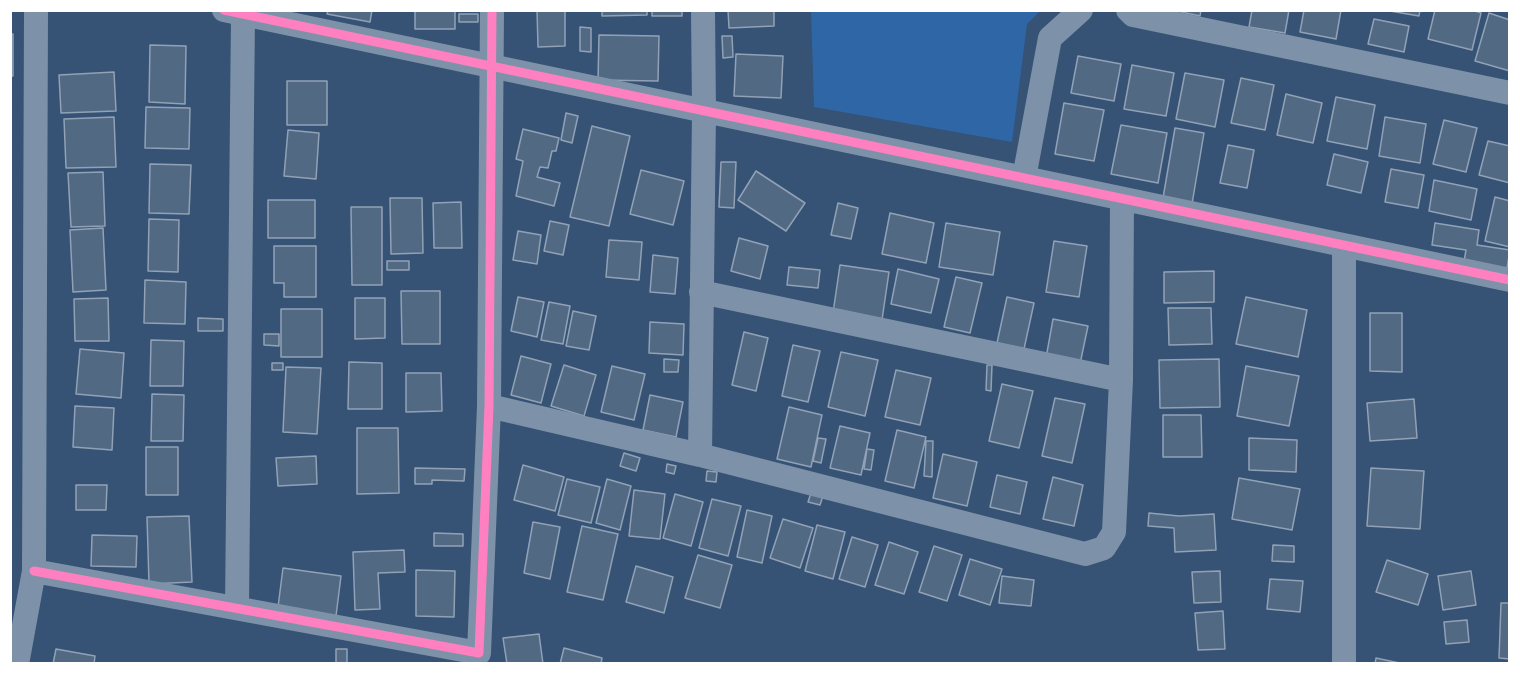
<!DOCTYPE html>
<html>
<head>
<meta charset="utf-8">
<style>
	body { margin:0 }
	#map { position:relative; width:1520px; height:674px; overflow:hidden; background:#365274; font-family:Commissioner,sans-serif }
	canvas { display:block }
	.frame { position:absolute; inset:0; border:12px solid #fff; pointer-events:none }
</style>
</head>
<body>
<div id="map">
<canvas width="1520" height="674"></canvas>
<div class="frame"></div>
</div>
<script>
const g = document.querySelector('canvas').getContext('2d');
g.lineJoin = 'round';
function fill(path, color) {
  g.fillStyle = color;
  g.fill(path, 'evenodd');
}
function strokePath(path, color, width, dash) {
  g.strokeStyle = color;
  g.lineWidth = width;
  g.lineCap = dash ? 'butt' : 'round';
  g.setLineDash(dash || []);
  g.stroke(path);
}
const green = new Path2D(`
	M811,11h229l-13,13 -15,118 -198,-35z`);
const building = new Path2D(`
	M328,10h44l-2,12 -43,-8z
	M415,10h40v19h-40z
	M537,10h28v36l-27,1z
	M602,10h45v5l-45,1z
	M652,10h30v6h-30z
	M728,10h46v16l-45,2z
	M1172,10h29l-1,6z
	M1252,10h37l-4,23 -36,-6z
	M1304,10h37l-5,29 -36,-7z
	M1384,10h36l-1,6z
	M1435,10h37l9,3 -9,37 -44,-11z
	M1489,13l21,7v51l-35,-10z
	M459,14h19v8h-19z
	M1374,19l35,7 -5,26 -36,-8z
	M580,27l11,1v24l-11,-1z
	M10,34h3v42h-3z
	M599,35l60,1 -1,45 -60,-1z
	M722,36h10l1,21 -10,1z
	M150,45l36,1 -1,58 -36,-2z
	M736,54l47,2 -2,42 -47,-2z
	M1078,56l43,8 -7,37 -43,-8z
	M1132,65l42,8 -8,43 -42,-7z
	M114,72l2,39 -55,2 -2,-38z
	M1185,73l39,7 -9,47 -39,-8z
	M1241,78l33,7 -9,45 -34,-7z
	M287,81h40v44h-40z
	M1286,94l36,9 -9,40 -36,-8z
	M1336,97l39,8 -8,44 -40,-8z
	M1064,103l40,7 -10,51 -39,-7z
	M146,107l44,1 -1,41 -44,-1z
	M566,113l12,3 -6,27 -11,-3z
	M114,117l2,50 -50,1 -2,-49z
	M1385,117l41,7 -6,39 -41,-7z
	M1444,120l33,8 -11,44 -33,-8z
	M1121,125l46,8 -9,50 -47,-9z
	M592,126l38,10 -21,90 -39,-9z
	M1175,128l29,5 -12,71 -29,-6z
	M523,129l36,9 -3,13h-4l-4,17 -8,-1 -3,10 23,6 -6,23 -38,-10 7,-35 -7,-2z
	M288,130l31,3 -3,46 -32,-3z
	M1488,141l22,5v37l-31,-8z
	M1228,145l26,5 -7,38 -27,-5z
	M1334,154l34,8 -7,31 -34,-8z
	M721,162h15l-2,46 -15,-1z
	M150,164l41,1 -2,49 -40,-1z
	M1391,169l33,6 -6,33 -33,-6z
	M641,170l43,11 -11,44 -43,-11z
	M756,171l49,32 -19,28 -48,-31z
	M103,172l2,54 -34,1 -3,-54z
	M1434,180l43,9 -6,31 -42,-9z
	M1495,197l15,4v46l-25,-6z
	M390,198h32l1,55 -32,1z
	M268,200h47v38h-47z
	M461,202l1,46h-28l-1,-45z
	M838,203l20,5 -7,31 -20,-4z
	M351,207h31v78h-30z
	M890,213l44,10 -8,40 -44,-9z
	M149,219l30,1 -1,52 -30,-1z
	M550,221l19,4 -6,30 -19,-4z
	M946,223l54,9 -7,43 -54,-8z
	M1435,223l44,7 -2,15 33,5 -4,24 -43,-7 3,-17 -34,-5z
	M103,228l3,62 -33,2 -3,-62z
	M518,231l23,4 -4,29 -24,-4z
	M739,238l29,8 -8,33 -29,-8z
	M609,240l33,2 -3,38 -33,-3z
	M1054,241l33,5 -8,51 -33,-5z
	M274,246h42v51h-32v-14h-10z
	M653,255l25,3 -3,36 -25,-2z
	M387,261h22v9h-22z
	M840,265l49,7 -7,48 -49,-7z
	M789,267l31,3 -2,18 -31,-3z
	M898,269l41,10 -8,34 -40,-9z
	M1214,271v31l-50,1v-31z
	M956,277l26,6 -12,50 -26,-6z
	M145,280l41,2 -1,42 -41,-1z
	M401,291h39v53h-38z
	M518,297l26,5 -7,35 -26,-6z
	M1007,297l27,6 -10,46 -27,-6z
	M1246,297l61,13 -9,47 -62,-13z
	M108,298l1,43h-34l-1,-42z
	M355,298h30v40l-30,1z
	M549,302l21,4 -7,38 -22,-4z
	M1168,308h43l1,36 -43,1z
	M281,309h41v48h-41z
	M573,311l23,5 -7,34 -23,-4z
	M1370,313h32v59l-32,-1z
	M198,318l25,1v12h-25z
	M1053,319l35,7 -8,38 -34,-6z
	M650,322l34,2 -1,31 -34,-2z
	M744,332l24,6 -12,53 -24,-6z
	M264,334h15v12l-15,-1z
	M151,340l33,1 -1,45h-33z
	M793,345l27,6 -12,51 -26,-6z
	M80,349l44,4 -3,45 -45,-4z
	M841,352l37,8 -13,56 -37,-9z
	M521,356l30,8 -10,39 -30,-8z
	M664,359l15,1 -1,12h-14z
	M1219,359l1,48 -60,1 -1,-48z
	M349,362l33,1v46h-34z
	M272,363h11v7h-11z
	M564,365l32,10 -12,41 -33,-10z
	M987,365h5l-1,26 -5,-1z
	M612,366l33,8 -11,46 -33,-8z
	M1246,366l53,10 -10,50 -52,-10z
	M286,367l35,1 -4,66 -34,-2z
	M896,370l35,8 -11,47 -35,-8z
	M406,373h35l1,38 -36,1z
	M1002,384l31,7 -14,57 -30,-7z
	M152,394l32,1 -1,46h-32z
	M650,395l33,7 -7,35 -33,-7z
	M1055,398l30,6 -13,59 -30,-7z
	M1414,399l3,39 -47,3 -3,-38z
	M75,406l39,2 -2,42 -39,-3z
	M789,407l33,8 -11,52 -34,-8z
	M1163,415h38l1,42h-39z
	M840,426l30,7 -9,42 -31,-7z
	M357,428h41l1,65 -42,1z
	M897,430l29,7 -12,51 -29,-7z
	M818,438l8,1 -5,24 -8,-2z
	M1249,438l48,2 -1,32 -47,-2z
	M926,441h7l-1,36 -8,-1z
	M146,447h32v48h-32z
	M867,449l7,1 -3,20 -7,-1z
	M624,453l16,5 -4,13 -16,-5z
	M943,454l34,8 -10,44 -34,-8z
	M316,456l1,28 -39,2 -2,-28z
	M667,464l9,2 -2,8 -8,-2z
	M523,465l41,12 -9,34 -41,-11z
	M415,468l50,1 -1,12 -32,-1v4h-17z
	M1371,468l53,3 -4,58 -53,-3z
	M707,471l10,1 -1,10 -10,-1z
	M997,475l30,7 -7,32 -30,-7z
	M1053,477l30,8 -9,41 -31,-7z
	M1239,478l61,11 -8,41 -60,-11z
	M567,479l33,8 -9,36 -33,-8z
	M607,479l24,7 -11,44 -24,-7z
	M76,485h31l-1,25h-30z
	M634,490l31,4 -5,45 -31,-3z
	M811,493l12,3 -3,9 -12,-3z
	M675,494l28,8 -12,44 -28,-8z
	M712,499l29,7 -13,50 -29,-8z
	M747,510l25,6 -10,47 -25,-6z
	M1149,513l30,3 35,-2 2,36 -41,2 -1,-24 -26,-2z
	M189,516l3,66 -43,2 -2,-67z
	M783,519l30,9 -13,40 -30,-10z
	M533,522l27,5 -10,52 -26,-6z
	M817,525l28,7 -12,47 -28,-8z
	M582,526l36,8 -15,66 -36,-8z
	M434,533l29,1v12h-29z
	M92,535l45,1 -1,31 -45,-1z
	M852,537l26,8 -13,42 -26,-8z
	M889,542l29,10 -14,42 -29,-9z
	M1273,545l21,1v16l-22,-1z
	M934,546l28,9 -15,46 -28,-9z
	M404,550l1,22 -27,1 2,36 -25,1 -2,-58z
	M698,555l34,10 -12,43 -35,-10z
	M970,559l32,10 -12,36 -31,-10z
	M1387,560l41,14 -10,31 -42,-13z
	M636,566l37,11 -9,36 -38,-11z
	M283,568l58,8 -5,40 -58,-9z
	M416,570l39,1 -1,46 -38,-1z
	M1220,571l1,31 -27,1 -2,-31z
	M1471,571l5,34 -33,5 -5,-34z
	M1002,576l32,4 -3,26 -32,-3z
	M1270,579l33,2 -3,31 -33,-3z
	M1501,603h9v56l-11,-1z
	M1223,611l2,38 -27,1 -3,-37z
	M1467,620l2,22 -23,2 -2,-22z
	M539,634l4,30h-36l-4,-26z
	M564,648l38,10 -1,6h-41z
	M56,649l39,7 -1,8h-41z
	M336,649h11v15h-11z
	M1376,658l28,6h-29z`);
const minor = new Path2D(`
	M224,10l1286,270
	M1128,10l5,5 377,78
	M1024,178l26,-140 31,-28
	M1344,246v418
	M701,292l420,88
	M489,406l211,49 385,99 19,-6 10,-16 7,-152 1,-181
	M700,455l4,-344 -1,-101
	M34,571l445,82 10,-247 3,-396
	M237,608l6,-593
	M17,664l17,-93 2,-561`);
const cycleway = new Path2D(`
	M224,10l1286,270
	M34,571l445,82 10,-247 3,-396`);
fill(green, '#2f66a5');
fill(building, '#526984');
strokePath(building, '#92a2b6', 1.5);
strokePath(minor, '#7d92a8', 24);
strokePath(cycleway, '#ff80c0', 9);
</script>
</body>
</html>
